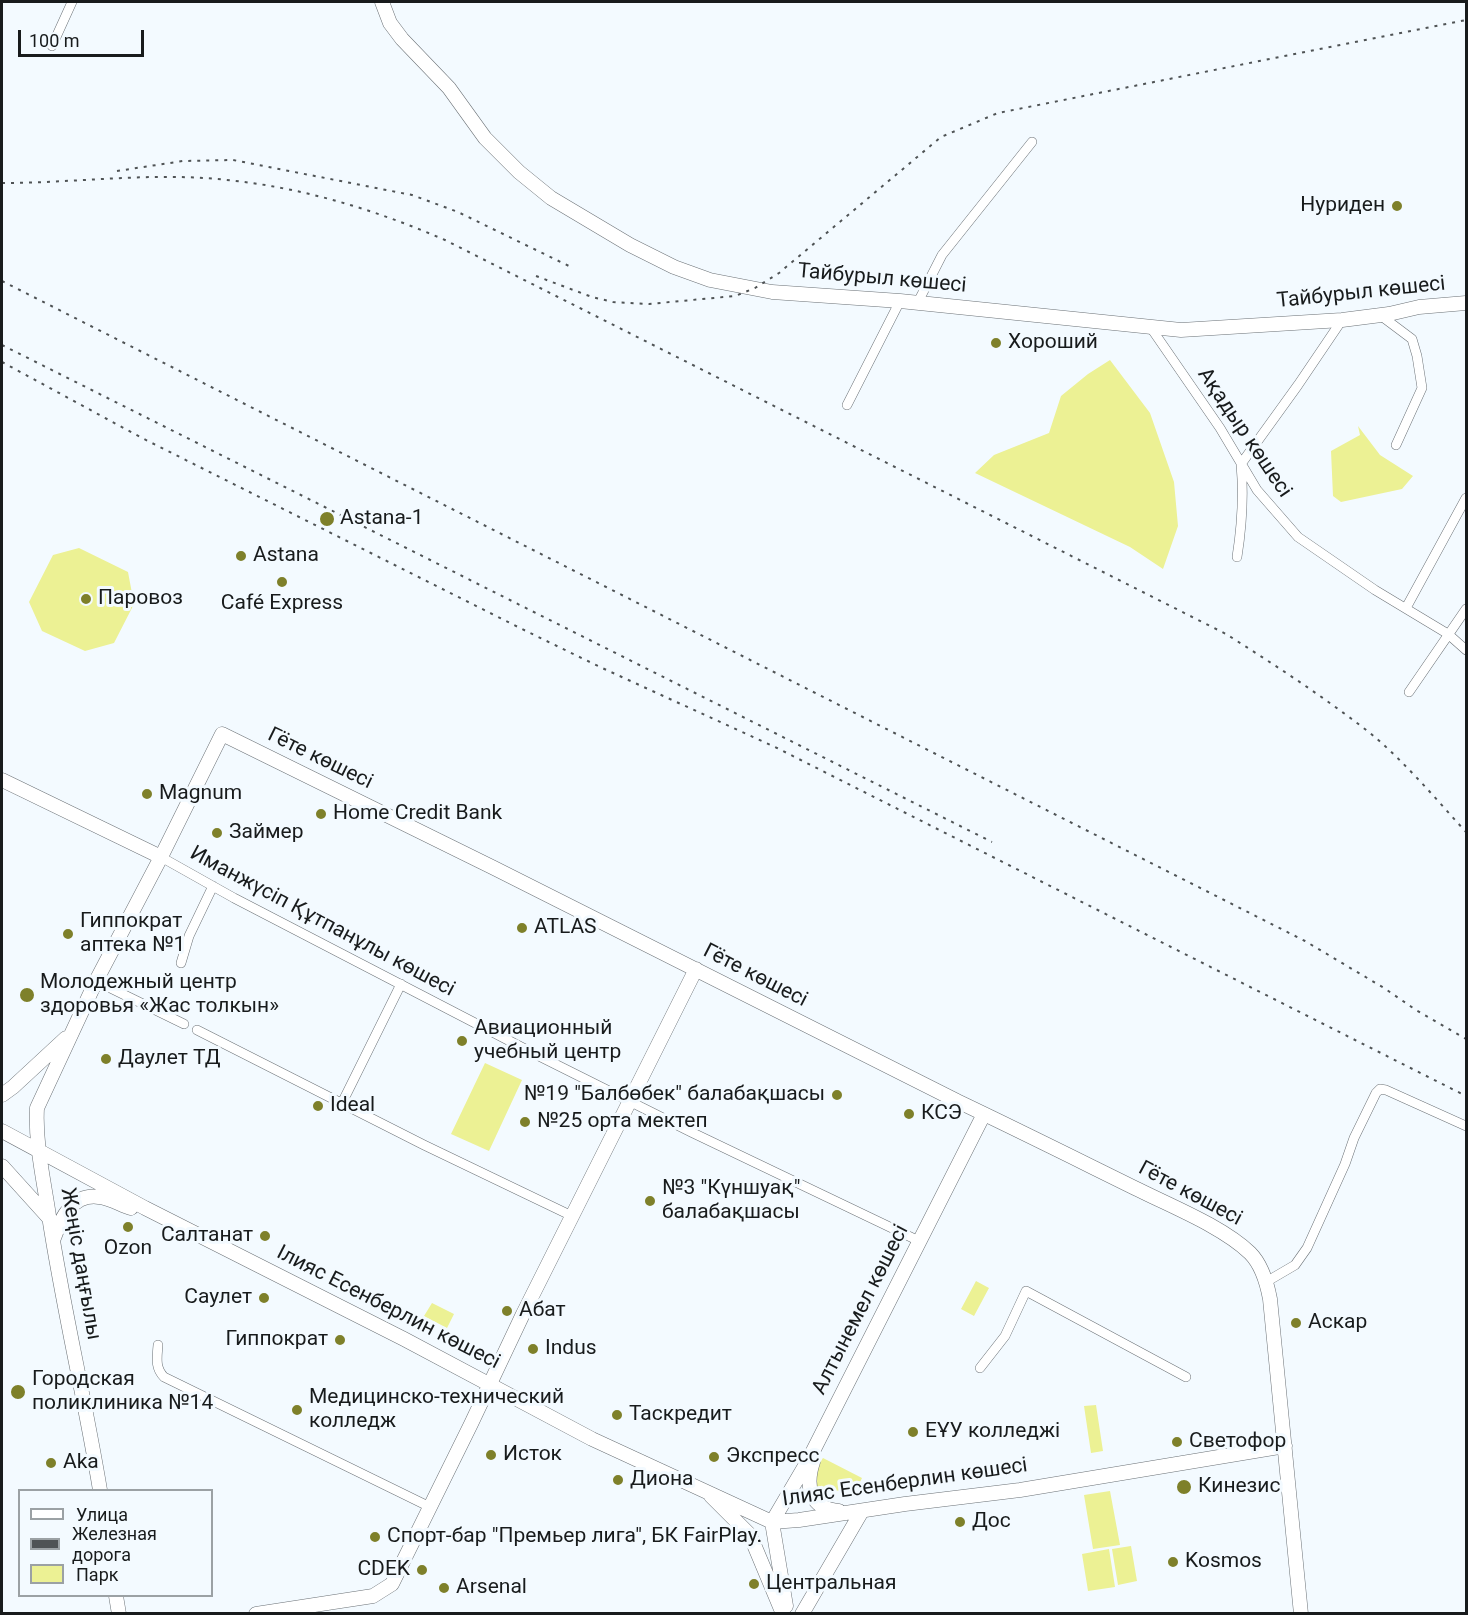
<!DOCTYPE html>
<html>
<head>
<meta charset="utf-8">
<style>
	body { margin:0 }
	#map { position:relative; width:1468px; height:1615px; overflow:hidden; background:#f3faff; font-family:Roboto,sans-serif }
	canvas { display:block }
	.frame { position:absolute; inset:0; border:3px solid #181b1c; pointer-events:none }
	.legend { position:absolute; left:18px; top:1489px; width:195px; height:108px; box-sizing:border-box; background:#f3faff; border:2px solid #9ba1a4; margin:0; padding:8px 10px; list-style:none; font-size:18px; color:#181b1c }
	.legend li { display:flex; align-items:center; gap:12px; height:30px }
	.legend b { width:30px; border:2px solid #9ba1a4 }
	.scale { position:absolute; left:18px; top:30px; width:126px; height:27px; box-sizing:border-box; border:3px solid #181b1c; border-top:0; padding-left:8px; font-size:18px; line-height:21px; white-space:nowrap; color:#181b1c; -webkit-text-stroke:4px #f3faff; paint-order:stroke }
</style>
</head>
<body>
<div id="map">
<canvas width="1468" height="1615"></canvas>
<div class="frame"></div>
<ul class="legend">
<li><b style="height:8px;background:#fff"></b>Улица</li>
<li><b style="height:8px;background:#4f5355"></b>Железная дорога</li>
<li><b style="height:16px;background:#ecf194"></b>Парк</li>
</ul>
<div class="scale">100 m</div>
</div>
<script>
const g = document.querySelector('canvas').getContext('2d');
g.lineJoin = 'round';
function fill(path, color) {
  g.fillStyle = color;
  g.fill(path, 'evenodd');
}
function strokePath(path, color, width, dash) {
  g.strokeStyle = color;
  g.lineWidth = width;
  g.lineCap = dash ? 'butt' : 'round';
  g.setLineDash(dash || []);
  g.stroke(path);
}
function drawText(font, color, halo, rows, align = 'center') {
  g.font = font + ' Roboto,sans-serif';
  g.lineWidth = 6;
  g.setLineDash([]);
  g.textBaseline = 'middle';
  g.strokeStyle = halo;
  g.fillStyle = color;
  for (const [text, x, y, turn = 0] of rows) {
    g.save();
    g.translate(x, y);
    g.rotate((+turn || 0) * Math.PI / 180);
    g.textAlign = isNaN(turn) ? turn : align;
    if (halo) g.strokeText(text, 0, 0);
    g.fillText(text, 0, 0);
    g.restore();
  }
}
const green = new Path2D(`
	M1110,360l40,53 24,69 4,44 -15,43 -33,-22 -155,-74 19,-18 55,-22 12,-37 27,-22z
	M1358,426l22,29 33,21 -11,13 -61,13 -8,-6 -2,-45 29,-16z
	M79,548l49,24 6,32 -20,39 -29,8 -43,-20 -13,-29 24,-47z
	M485,1063l37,17 -33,71 -38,-17z
	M976,1281l13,7 -15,28 -13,-7z
	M432,1303l22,11 -7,14 -23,-12z
	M1096,1405l7,46 -12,2 -7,-47z
	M823,1458l39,20 -6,12 -31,1 -5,-5 -6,2 -3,-13z
	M1110,1491l10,54 -27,4 -9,-54z
	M1131,1546l6,35 -19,4 -6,-36z
	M1109,1549l6,38 -27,4 -6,-37z`);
const street = new Path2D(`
	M52,46l20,-44
	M918,302l24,-47 90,-113
	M1380,315l32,24 5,17 5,32 -26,57
	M1151,328l69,100 37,62 41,47 77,53 73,44 18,16
	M847,405l53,-104
	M1237,557c5,-32 7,-61 4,-93l57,-79 44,-65
	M1406,608l60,-110
	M1409,692l57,-83
	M161,857l73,41 295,153 162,81 228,109
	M181,963l8,-27 24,-50
	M96,981l88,43
	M197,1030l227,115 148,71
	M342,1103l59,-119
	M1266,1282l29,-17 12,-17 38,-84 9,-26 22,-45 4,-4 6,1 80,36
	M158,1345c-1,13 -3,23 6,32l266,130
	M980,1368l25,-32 21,-45 160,86`);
const secondary = new Path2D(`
	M382,2l8,21 12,16 47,49 36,50 34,34 32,26 79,47 44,22 36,13 62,12 128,9 281,29 161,-10 47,-6 30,-7 47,-4
	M2,780l159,77
	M2,1095l11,-8 53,-49
	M2,1131l143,77 259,131 188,100 180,83 27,-2 106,-16 115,-14 265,-44
	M2,1166l47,52
	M54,1238c7,-20 19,-45 45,-41 11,1 22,8 32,11
	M813,1462c-8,24 -3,47 26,49
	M100,1490c-15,-91 -37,-182 -51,-274 -5,-35 -14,-72 -12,-108l59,-127 65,-124 61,-123 272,134 463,233c61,29 121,59 182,89 34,17 84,37 111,63 12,12 17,30 20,46l31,315
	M711,1496l39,39 33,79
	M772,1522l37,-63 175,-345
	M772,1522l14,84
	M116,1596l3,18
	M256,1614l117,-18 19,-12 79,-160 52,-110 173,-345
	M802,1614l60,-103`);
const rail = new Path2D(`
	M117,171l66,-10 50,-1 179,35 46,17 113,55
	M2,183c59,0 118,-7 178,-6 92,2 180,26 265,63l781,394c49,31 98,63 144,99 35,29 65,65 96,99
	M536,276l56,21 21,5 36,2 86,-8 20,-8 24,-15 162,-136 57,-24 468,-93
	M2,281l1303,660 79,47 32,22 50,29
	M2,345l990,497
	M2,362l140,76 380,191 78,38 177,81 689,348`);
const markers = [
	[1397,206,6,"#7e802a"],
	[996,343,6,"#7e802a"],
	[327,519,8,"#7e802a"],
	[241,556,6,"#7e802a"],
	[282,582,6,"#7e802a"],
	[86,599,6,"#7e802a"],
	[147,794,6,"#7e802a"],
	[321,814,6,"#7e802a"],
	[217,833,6,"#7e802a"],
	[522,928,6,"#7e802a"],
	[68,934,6,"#7e802a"],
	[27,995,8,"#7e802a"],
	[462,1041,6,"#7e802a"],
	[106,1059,6,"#7e802a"],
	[837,1095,6,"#7e802a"],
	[318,1106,6,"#7e802a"],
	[909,1114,6,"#7e802a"],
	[525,1122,6,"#7e802a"],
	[650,1201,6,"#7e802a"],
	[128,1227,6,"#7e802a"],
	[265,1236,6,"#7e802a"],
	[264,1298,6,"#7e802a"],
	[507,1311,6,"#7e802a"],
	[1296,1323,6,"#7e802a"],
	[340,1340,6,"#7e802a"],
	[533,1349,6,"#7e802a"],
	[18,1392,8,"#7e802a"],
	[297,1410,6,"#7e802a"],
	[617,1415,6,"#7e802a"],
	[913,1432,6,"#7e802a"],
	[1177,1442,6,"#7e802a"],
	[491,1455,6,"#7e802a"],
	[714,1457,6,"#7e802a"],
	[51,1463,6,"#7e802a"],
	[618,1480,6,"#7e802a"],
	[1184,1487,8,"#7e802a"],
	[960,1522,6,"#7e802a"],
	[375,1537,6,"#7e802a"],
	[1173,1562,6,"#7e802a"],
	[422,1570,6,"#7e802a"],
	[754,1584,6,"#7e802a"],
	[444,1588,6,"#7e802a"]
];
const poiNames = [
	["Нуриден",1385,206,"right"],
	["Хороший",1008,343],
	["Astana-1",340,519],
	["Astana",253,556],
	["Паровоз",98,599],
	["Café Express",282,604,"center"],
	["Magnum",159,794],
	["Home Credit Bank",333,814],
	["Займер",229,833],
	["Гиппократ",80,922],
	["аптека №1",80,946],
	["ATLAS",534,928],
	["Молодежный центр",40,983],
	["здоровья «Жас толкын»",40,1007],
	["Авиационный",474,1029],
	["учебный центр",474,1053],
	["Даулет ТД",118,1059],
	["№19 \"Балбөбек\" балабақшасы",825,1095,"right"],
	["Ideal",330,1106],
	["КСЭ",921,1114],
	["№25 орта мектеп",537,1122],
	["№3 \"Күншуақ\"",662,1189],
	["балабақшасы",662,1213],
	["Салтанат",253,1236,"right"],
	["Ozon",128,1249,"center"],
	["Саулет",252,1298,"right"],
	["Абат",519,1311],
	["Аскар",1308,1323],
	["Гиппократ",328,1340,"right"],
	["Indus",545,1349],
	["Городская",32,1380],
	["поликлиника №14",32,1404],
	["Медицинско-технический",309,1398],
	["колледж",309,1422],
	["Таскредит",629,1415],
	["ЕҰУ колледжі",925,1432],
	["Светофор",1189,1442],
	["Исток",503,1455],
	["Экспресс",726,1457],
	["Aka",63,1463],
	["Диона",630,1480],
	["Кинезис",1198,1487],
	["Дос",972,1522],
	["Спорт-бар \"Премьер лига\", БК FairPlay.",387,1537],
	["Kosmos",1185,1562],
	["CDEK",410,1570,"right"],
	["Центральная",766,1584],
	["Arsenal",456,1588]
];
const streetNames = [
	["Тайбурыл көшесі",882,279,5],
	["Тайбурыл көшесі",1361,293,-6],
	["Ақадыр көшесі",1244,433,56],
	["Гёте көшесі",320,759,26],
	["Иманжүсіп Құтпанұлы көшесі",322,922,28],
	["Гёте көшесі",755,976,27],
	["Гёте көшесі",1190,1194,28],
	["Жеңіс даңғылы",80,1264,80],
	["Ілияс Есенберлин көшесі",388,1308,27],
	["Алтынемел көшесі",861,1310,-63],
	["Ілияс Есенберлин көшесі",905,1483,-8]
];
fill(green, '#ecf194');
strokePath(street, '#6b7176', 10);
strokePath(secondary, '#6b7176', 15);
strokePath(street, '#fff', 9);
strokePath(secondary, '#fff', 14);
strokePath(rail, '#4f5355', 2, [3, 6]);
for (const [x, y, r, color] of markers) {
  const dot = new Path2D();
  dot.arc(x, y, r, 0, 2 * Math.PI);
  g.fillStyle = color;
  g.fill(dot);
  strokePath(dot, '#f3faff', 2);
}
drawText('21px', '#181b1c', '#f3faff', poiNames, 'left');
drawText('21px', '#181b1c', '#f3faff', streetNames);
</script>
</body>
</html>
